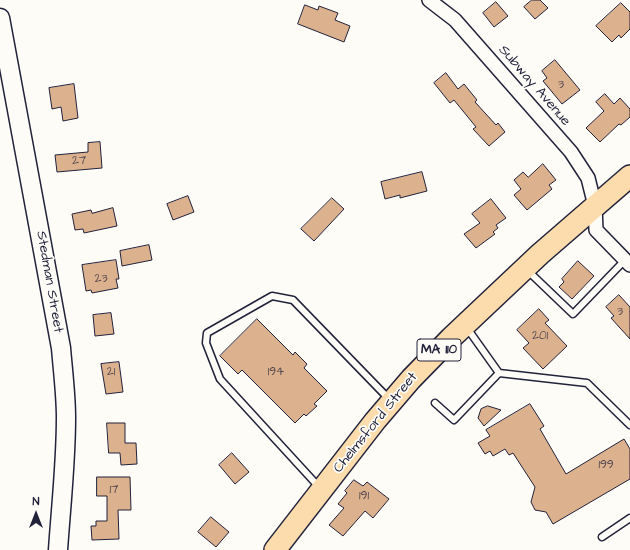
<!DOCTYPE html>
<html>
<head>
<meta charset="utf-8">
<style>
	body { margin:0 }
	#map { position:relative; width:630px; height:550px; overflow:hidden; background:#fdfcf7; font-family:"Architects Daughter",sans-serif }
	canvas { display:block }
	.north { position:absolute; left:16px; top:494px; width:40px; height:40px; -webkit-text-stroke:3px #fdfcf7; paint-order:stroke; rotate:0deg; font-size:11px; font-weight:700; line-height:16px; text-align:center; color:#22223b }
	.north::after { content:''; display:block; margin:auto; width:14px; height:18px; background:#22223b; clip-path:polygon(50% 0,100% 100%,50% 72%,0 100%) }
</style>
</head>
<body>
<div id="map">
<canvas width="630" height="550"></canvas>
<div class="north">N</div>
</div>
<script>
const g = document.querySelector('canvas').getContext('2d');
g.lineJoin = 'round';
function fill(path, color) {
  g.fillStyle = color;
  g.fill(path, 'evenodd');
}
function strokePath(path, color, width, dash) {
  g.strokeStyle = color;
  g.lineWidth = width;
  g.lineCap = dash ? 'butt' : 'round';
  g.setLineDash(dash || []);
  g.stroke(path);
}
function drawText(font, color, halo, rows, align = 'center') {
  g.font = font + ' "Architects Daughter",sans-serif';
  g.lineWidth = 3.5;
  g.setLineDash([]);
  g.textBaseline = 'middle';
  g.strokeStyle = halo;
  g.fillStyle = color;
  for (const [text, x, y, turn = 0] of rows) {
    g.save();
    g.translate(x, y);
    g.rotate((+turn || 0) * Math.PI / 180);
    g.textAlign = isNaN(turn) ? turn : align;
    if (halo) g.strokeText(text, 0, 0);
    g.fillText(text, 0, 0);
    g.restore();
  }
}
const building = new Path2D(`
	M532,0h8l8,8 -13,11 -11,-12z
	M496,2l12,14 -14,11 -11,-14z
	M621,3l9,9v17l-9,9 -2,-3 -7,7 -16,-16z
	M305,5l13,5 1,-4 19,7 -3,7 15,6 -6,16 -46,-18z
	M555,60l25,30 -18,14 -19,-23 4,-3 -5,-7z
	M446,73l12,16 6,-5 13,16 -2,2 21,23 2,-2 7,9 -16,14 -16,-17 3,-2 -22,-27 -4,3 -16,-20z
	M74,84l4,34 -15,3 -2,-14 -9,2 -3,-21z
	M605,94l9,10 6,-6 10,11v8l-9,8 -2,-1 -19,18 -14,-14 18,-17 -8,-9z
	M100,142l2,26 -45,4 -2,-17 33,-3v-9z
	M543,164l13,16 -7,5 3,4 -25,21 -13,-15 7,-6 -7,-9 9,-8 5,5z
	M422,172l5,19 -27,7v-3l-15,4 -4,-17z
	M188,196l6,16 -21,8 -6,-16z
	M332,198l12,11 -30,32 -13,-12z
	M491,199l15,19 -10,7 2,3 -5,4 2,2 -19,14 -12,-14 16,-11 -8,-9z
	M113,208l4,18 -33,7 -1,-4 -8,1 -3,-16 19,-4 1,3z
	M149,245l3,15 -30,6 -2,-15z
	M116,260l3,19h-3l2,9 -26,5 -1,-3 -5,1 -4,-26z
	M578,261l16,15 -22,23 -13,-12 5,-5 -2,-3z
	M619,295l11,12v32l-19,-21 3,-2 -8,-9z
	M539,309l10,11 -4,3 22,23 -24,23 -20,-21 6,-5 -12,-13z
	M111,313l3,21 -19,2 -2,-21z
	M257,319l36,36 2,-3 12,12 -3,4 23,23 -13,13 3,2 -11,10 -2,-2 -9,9 -53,-53 -4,4 -18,-18z
	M119,362l4,30 -17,2 -5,-30z
	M530,404l14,22 -4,3 26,45 58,-35 6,10v30l-77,45 -7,-12 -11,-2 -4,-8 4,-15 -22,-34 -4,2 -4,-6 -12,7 -3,-5 -5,3 -7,-11 12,-7 -4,-6z
	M488,406l13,4 -17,16 -6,-8 3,-9z
	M107,423h18v20h11l1,21 -16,1 -1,-12h-11z
	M232,453l17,19 -14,12 -16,-19z
	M97,477h33l1,33h-13l1,29 -27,1 -1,-14h5v-5h11v-25h-10z
	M354,480l9,6 4,-4 22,17 -16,19 -8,-7 -22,25 -14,-11 15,-17 -6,-4 9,-11 -2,-2z
	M211,517l18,15 -13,15 -18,-15z`);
const lane = new Path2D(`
	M527,270l46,44 52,-54
	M467,328l32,45 88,10 43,42
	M435,403l19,17 45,-47
	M319,487l-99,-108 -14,-36 1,-10 65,-37 21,4 96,99
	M602,537l28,-19`);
const street = new Path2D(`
	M429,0l26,20 116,132 17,26 7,28 1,24 34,35`);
const secondary = new Path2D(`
	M0,18l61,330c2,24 5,47 5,70 0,44 -5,88 -8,132`);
const primary = new Path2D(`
	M275,550l100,-129 36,-42 40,-41 89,-84 90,-78`);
const numberNames = [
	["3",561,85],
	["27",79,161],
	["23",101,279],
	["3",620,312],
	["201",540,336],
	["21",111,372],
	["194",276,372],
	["199",606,465],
	["17",114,490],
	["191",364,496]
];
const shields = [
	[439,350,44]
];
const shieldNames = [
	["MA 110",439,350]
];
const streetNames = [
	["Subway Avenue",534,86,49],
	["Stedman Street",49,282,80],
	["Chelmsford Street",376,423,-51]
];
fill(building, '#dcb18d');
strokePath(building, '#22223b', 1);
strokePath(lane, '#22223b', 9);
strokePath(street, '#22223b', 16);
strokePath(secondary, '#22223b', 21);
strokePath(primary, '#22223b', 24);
strokePath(lane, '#fdfcf7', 6);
strokePath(street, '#fdfcf7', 13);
strokePath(secondary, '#fdfcf7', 18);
strokePath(primary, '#fcdcac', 21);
drawText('12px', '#504650', null, numberNames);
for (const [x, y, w] of shields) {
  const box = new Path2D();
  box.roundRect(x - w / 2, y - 11, w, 22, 3);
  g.fillStyle = '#fdfcf7';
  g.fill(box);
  strokePath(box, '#22223b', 1);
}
drawText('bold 13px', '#22223b', null, shieldNames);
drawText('14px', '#22223b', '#fdfcf7', streetNames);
</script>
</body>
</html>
